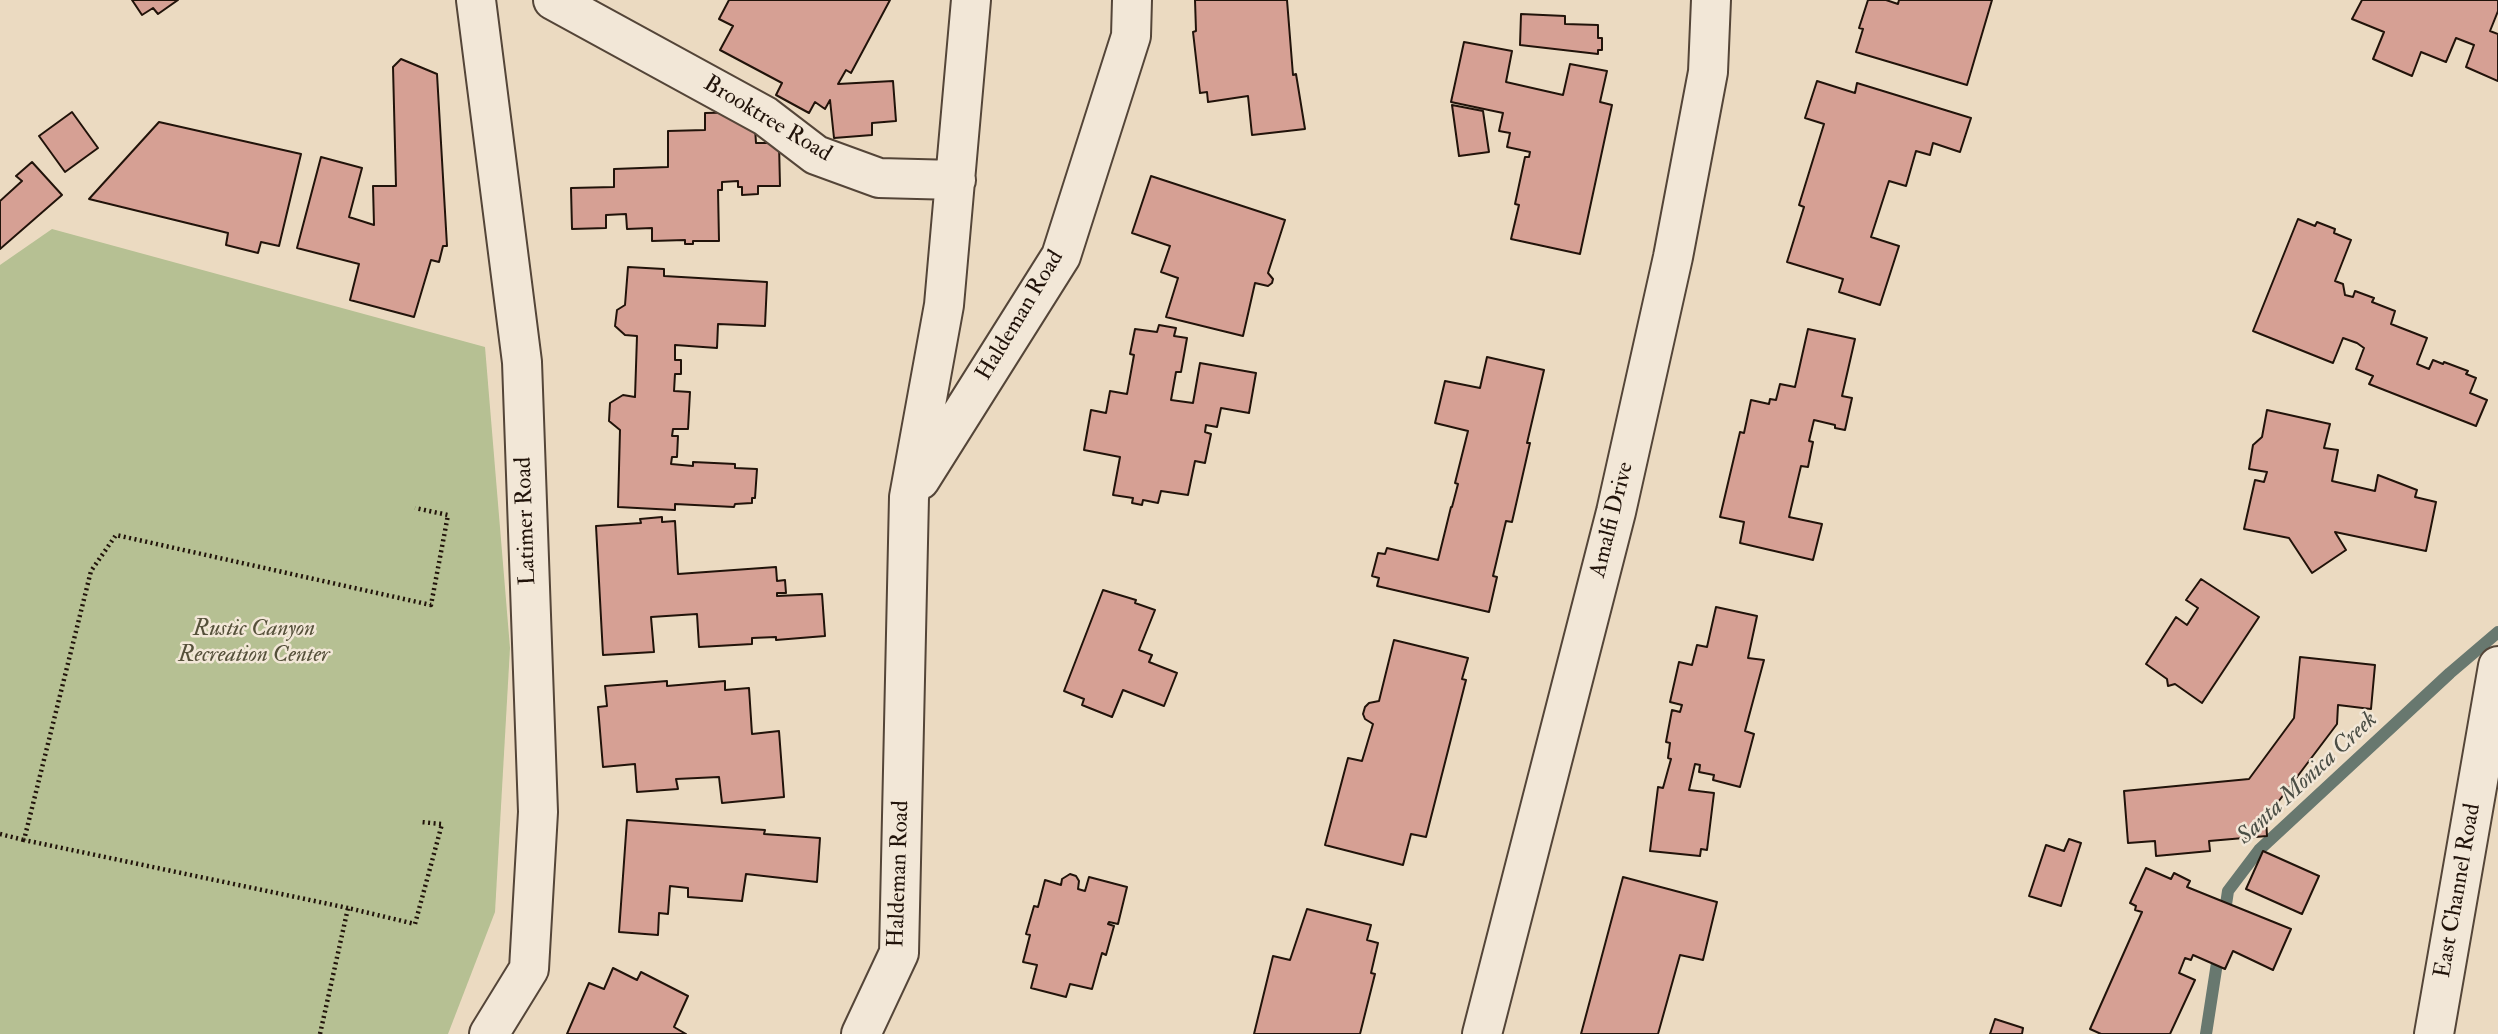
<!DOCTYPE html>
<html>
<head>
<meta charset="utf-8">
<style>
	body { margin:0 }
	canvas { display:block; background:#ebdac1 }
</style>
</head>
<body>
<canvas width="2498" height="1034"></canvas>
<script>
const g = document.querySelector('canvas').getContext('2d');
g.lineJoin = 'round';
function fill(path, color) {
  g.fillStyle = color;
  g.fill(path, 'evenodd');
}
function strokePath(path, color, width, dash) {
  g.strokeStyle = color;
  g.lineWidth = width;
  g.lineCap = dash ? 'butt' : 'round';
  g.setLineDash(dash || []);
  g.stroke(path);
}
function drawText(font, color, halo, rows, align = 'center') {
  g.font = font + ' "IM FELL Double Pica",serif';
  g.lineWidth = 5;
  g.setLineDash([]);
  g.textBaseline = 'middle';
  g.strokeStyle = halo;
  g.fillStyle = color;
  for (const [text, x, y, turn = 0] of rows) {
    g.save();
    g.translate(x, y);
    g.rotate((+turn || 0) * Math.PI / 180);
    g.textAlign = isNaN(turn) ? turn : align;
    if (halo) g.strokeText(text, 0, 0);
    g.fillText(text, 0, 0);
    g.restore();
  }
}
const green = new Path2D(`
	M52,229l433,118 25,301 -15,264 -47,122h-448v-769z`);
const stream = new Path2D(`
	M2224,918l4,-27 31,-41 191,-177 48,-41
	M2206,1034l13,-84`);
const building = new Path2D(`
	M132,0h46l-20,14 -5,-6 -11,7z
	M729,0h161l-39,73 -5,-3 -8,14 55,-3 3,40 -24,2v12l-38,3 -4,-38 -5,9 -10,-7 -6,11 -33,-18 6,-12 -62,-33 13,-24 -14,-7z
	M1195,0h92l6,75 3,-1 9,55 -53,6 -4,-39 -40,6 -1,-10 -7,1 -7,-61 3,-1z
	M1868,0h18l12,4 1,-4h93l-25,85 -111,-33 7,-23 -4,-1z
	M2362,0h136v11l-8,20 8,3v47l-32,-14 8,-22 -18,-7 -10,24 -25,-10 -9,24 -39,-17 11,-27 -32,-13z
	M1521,14l44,2v8l33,1v13h4v12h-4v4l-78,-9z
	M1464,42l48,9 -6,31 57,13 7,-31 37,7 -7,31 12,3 -32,149 -69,-15 8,-34 -4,-1 10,-47h4l1,-5 -23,-5 3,-14 -11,-2 4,-18 -52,-11z
	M401,59l36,15 10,172h-4l-4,16 -8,-2 -17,57 -64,-17 9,-36 -62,-16 24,-91 41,11 -13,49 25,8 -1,-39h23l-3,-119z
	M1817,81l38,12 2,-10 114,35 -11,34 -27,-9 -3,12 -14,-4 -10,35 -17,-5 -18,56 28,9 -19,59 -41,-13 4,-13 -56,-17 17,-55 -5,-2 25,-81 -19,-6z
	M1452,105l31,6 6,41 -30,4z
	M72,112l26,36 -33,24 -26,-36z
	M754,112l2,31h23l1,43h-22v8l-16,1v-8h-4v-6l-16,1v8h-4l1,51h-26v3h-8v-4l-33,1v-13l-25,1 -1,-15 -20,1v13l-34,1 -1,-41 43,-1v-18l54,-2v-36l37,-1v-17z
	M159,122l142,32 -22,92 -18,-4 -3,11 -32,-8 2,-12 -139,-34z
	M32,162l30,33 -62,54v-48l22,-20 -6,-5z
	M1151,176l134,44 -17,53 5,6 -1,4 -4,3 -13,-3 -12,53 -77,-19 12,-39 -17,-6 9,-26 -38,-13z
	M2298,219l17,7 2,-4 18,7 -1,4 17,7 -16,41 8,3 2,11 8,2 2,-6 19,7 -2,4 23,9 -4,13 36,14 -10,26 12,5 4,-9 10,4 1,-2 24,9 -2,3 10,4 -6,15 17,7 -11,26 -107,-42 4,-8 -17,-7 8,-21 -7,-5 -14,-5 -10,25 -80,-32z
	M628,267l36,2v7l103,6 -2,44 -47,-2 -1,24 -42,-3v15h6v14h-6l-1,17 16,1 -2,37h-15l-1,7h6l-1,21h-5l-1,7 22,2v-4l42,2v4l22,1 -2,29h-3v5l-17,1 -1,3 -59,-3v6l-57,-3 2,-77 -11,-9 1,-18 13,-8 12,2 2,-61 -12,-1 -10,-9 2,-16 8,-5z
	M1159,325l17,3 -2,8 13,2 -6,34h-5l-5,28 22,3 7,-40 56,10 -7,40 -28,-5 -4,19 -11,-2 -1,7 6,2 -6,29 -10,-2 -7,34 -27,-4 -3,12 -15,-3 -1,5 -10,-2 1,-5 -20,-3 7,-38 -36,-7 7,-40 15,3 4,-22 17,3 7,-39 -4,-1 5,-25 22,3z
	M1808,329l47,10 -13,57 10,2 -7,32 -10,-2v-3l-21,-5 -5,21 4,1 -5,25 -7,-1 -12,51 33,7 -9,36 -73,-17 4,-21 -24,-5 20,-85 4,1 7,-33 18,4 1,-5 6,1 4,-16 15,3z
	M1487,357l57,13 -17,73h3l-18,79 -6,-1 -13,55 4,1 -8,35 -112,-26 2,-8 -7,-2 6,-23 7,1 2,-6 51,12 13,-53h1l6,-23 -3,-1 13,-52 -33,-8 10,-42 35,7z
	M2267,410l63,14 -6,24 14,2 -6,31 43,10 3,-16 39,15 -2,7 21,5 -10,49 -91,-19 11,18 -34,23 -23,-35 -45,-9 11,-49 9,2 3,-10 -18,-3 4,-24 9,-8z
	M662,517v5l13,-1 3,53 98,-7 1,14 8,-1 1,13h-9v3l45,-2 3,42 -49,4v-3l-24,1v6l-53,3 -2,-33 -46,3 3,35 -51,3 -7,-129 45,-3 -1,-4z
	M2201,579l58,38 -57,86 -27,-19 -7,2 -1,-7 -21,-15 30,-47 11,8 11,-17 -12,-8z
	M1103,590l33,10 -1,3 20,7 -16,40 13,5 -3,7 28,11 -13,33 -41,-16 -11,27 -30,-12 2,-6 -20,-8z
	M1716,607l41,9 -9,42 16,2 -19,71 9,3 -14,53 -27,-7 1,-5 -15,-3 1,-7 -5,-1 -6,26 25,3 -7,57 -6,-1 -1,7 -50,-5 8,-64 5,1 8,-29 -3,-1 2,-15 -4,-1 6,-32 8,2 2,-7 -12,-3 9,-40 13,3 5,-20 10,2z
	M1394,640l74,18 -6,21 4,1 -40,157 -15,-3 -8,31 -78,-20 23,-87 14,3 11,-37 -8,-5 -2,-5 2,-7 4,-4 10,-2z
	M2300,657l75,8 -4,44 -33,-4 -1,19 -71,94 1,18 -58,5 1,10 -54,5 -1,-15 -27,2 -4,-52 125,-12 45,-61z
	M667,681v5l58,-5v9l24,-2 3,46 27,-3 5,66 -62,6 -3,-26 -43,2 2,10 -41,3 -2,-28 -32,3 -5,-60 9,-1 -2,-20z
	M627,820l138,10 -1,4 56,4 -3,44 -71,-8 -4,27 -54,-4v-9l-18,-2 -2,28 -9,-1 -1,22 -39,-3z
	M2069,839l12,4 -20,63 -32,-10 17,-51 18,6z
	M2263,851l56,25 -17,38 -56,-25z
	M2146,868l25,11 3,-6 16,8 -3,6 104,42 -18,41 -40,-19 -8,18 -32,-14 -2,5 -6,-2 -6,15 16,7 -25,54h-69l-11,-5 52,-117 -7,-2 1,-4 -6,-3z
	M1070,874l6,2 3,5 -1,8 7,2 4,-14 38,10 -9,37 -9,-2 -1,2 6,2 -8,29 -4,-2 -10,36 -22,-5 -4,13 -35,-9 6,-23 -14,-3 7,-27 -4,-1 8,-28 4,1 7,-27 16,5 1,-6z
	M1623,877l94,25 -14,58 -23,-5 -22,79h-77z
	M1307,909l64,16 -4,15 11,3 -7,30 4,1 -15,60h-106l19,-78 17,4z
	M613,968l24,12 4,-8 47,24 -14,31 12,7h-119l22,-51 15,6z
	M1995,1019l28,9 -1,6h-32z`);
const path = new Path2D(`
	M0,834l24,6
	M348,908l-324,-68 67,-269 25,-36 315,70 17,-90 -33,-7
	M320,1034l28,-126 67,16 27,-100 -21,-2`);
const minor = new Path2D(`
	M476,0l46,362 16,450 -9,157 -40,65
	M553,0l212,116 51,39 63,23 77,2
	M920,480l141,-224 70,-220 1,-36
	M861,1034l38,-81 10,-456 35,-192 27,-305
	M1482,1034l134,-522 57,-255 35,-185 3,-72
	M2434,1034l64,-368`);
const streetNames = [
	["Brooktree Road",767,120,31],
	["Haldeman Road",1021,316,-59],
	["Amalfi Drive",1613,520,-76],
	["Latimer Road",527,521,-92],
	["Haldeman Road",900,874,-88],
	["East Channel Road",2459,891,-80]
];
const parkNames = [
	["Rustic Canyon",254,630],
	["Recreation Center",254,656]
];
const waterNames = [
	["Santa Monica Creek",2308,779,-43]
];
fill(green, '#b6c093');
strokePath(stream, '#68786f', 12);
fill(building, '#d6a094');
strokePath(building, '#21130a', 2);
strokePath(minor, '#544538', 42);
strokePath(path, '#21130a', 4.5, [2, 3.5]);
strokePath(minor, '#f2e7d7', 38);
drawText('23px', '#21130a', '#f2e7d7', streetNames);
drawText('italic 23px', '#55503a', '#f2e7d7', parkNames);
drawText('italic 24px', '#4b4e45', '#f2e7d7', waterNames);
</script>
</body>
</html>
